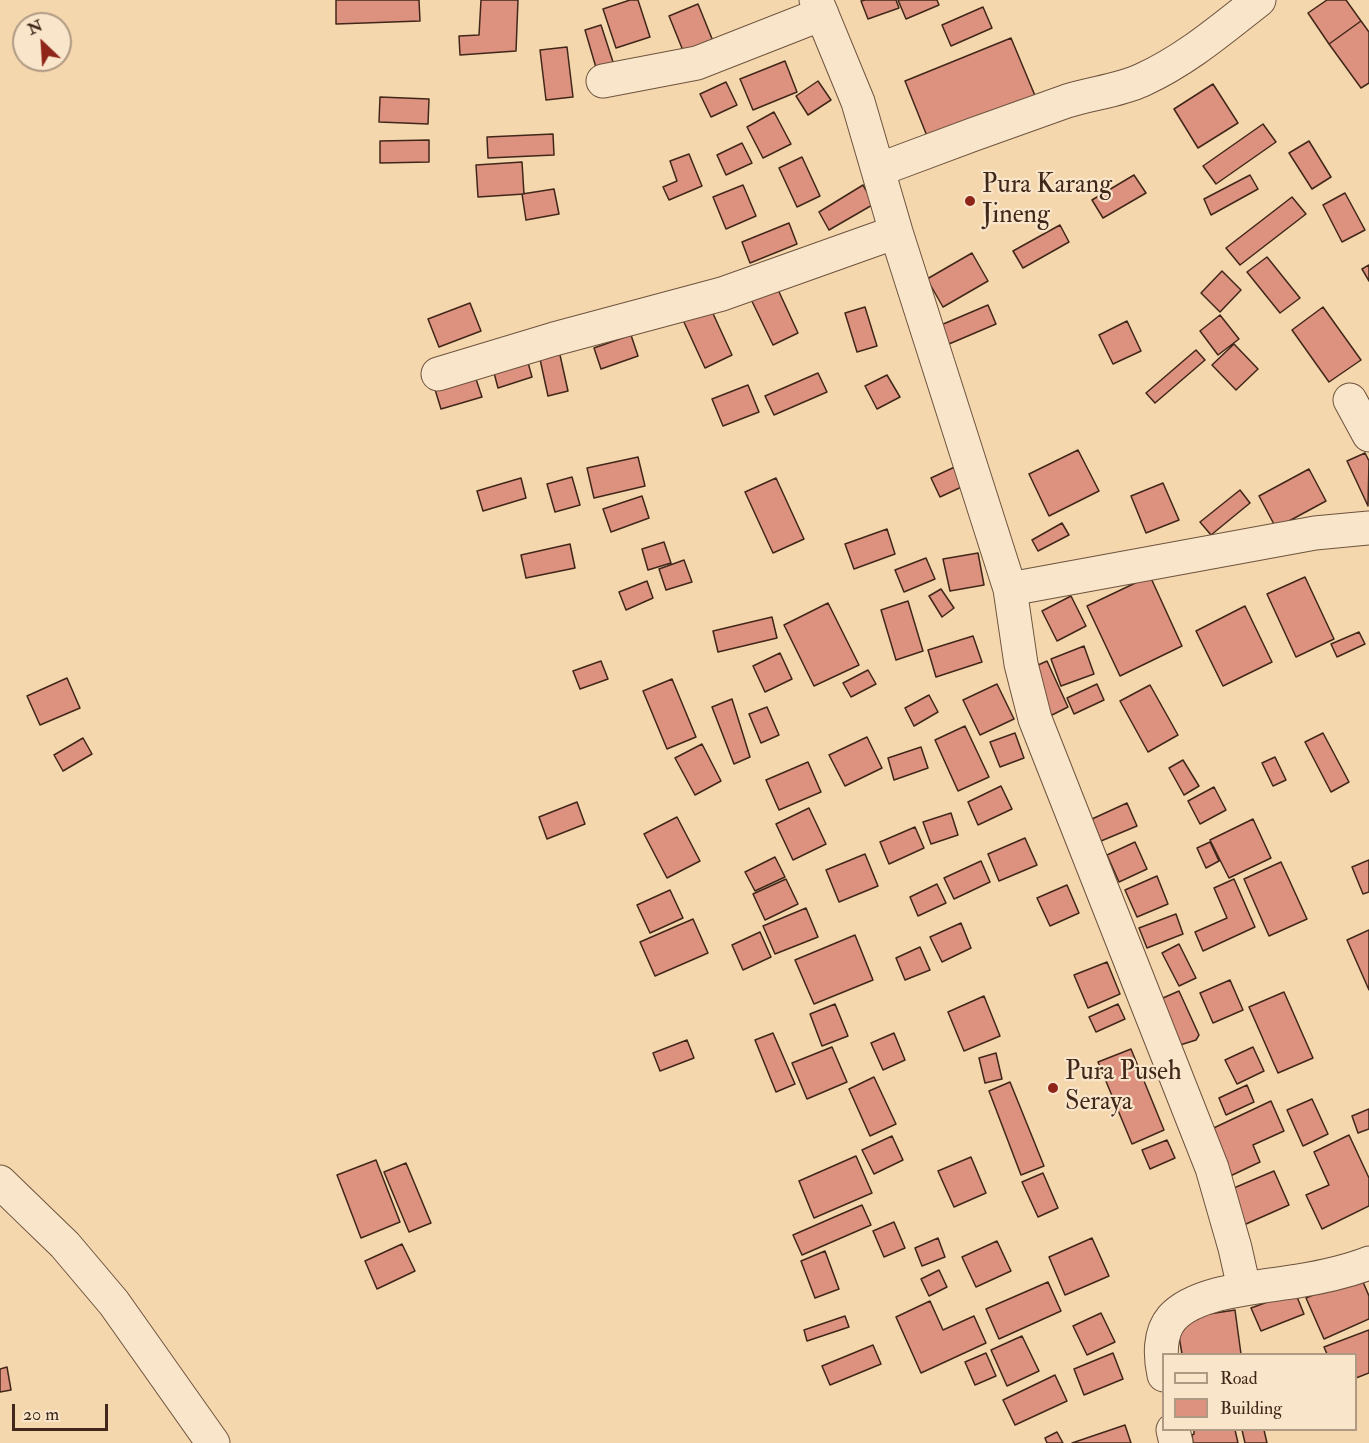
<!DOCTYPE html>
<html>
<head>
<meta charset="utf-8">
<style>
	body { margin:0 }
	#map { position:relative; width:1369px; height:1443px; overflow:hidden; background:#f5d7ad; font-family:"IM FELL Double Pica",serif }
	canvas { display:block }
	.legend { position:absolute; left:1162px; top:1353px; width:195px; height:78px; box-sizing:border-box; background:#f8e5ca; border:2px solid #af9983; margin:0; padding:8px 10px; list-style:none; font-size:18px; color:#412719 }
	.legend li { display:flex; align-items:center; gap:12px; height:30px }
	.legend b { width:30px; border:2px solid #af9983 }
	.north { position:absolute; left:12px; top:12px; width:60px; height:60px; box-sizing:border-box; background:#f8e5ca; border:2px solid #af9983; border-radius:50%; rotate:335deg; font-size:16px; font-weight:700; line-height:24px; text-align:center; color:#412719 }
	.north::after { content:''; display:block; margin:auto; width:21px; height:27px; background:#8f2418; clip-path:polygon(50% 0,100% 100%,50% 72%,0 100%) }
	.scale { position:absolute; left:12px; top:1404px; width:96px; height:27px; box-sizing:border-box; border:3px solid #412719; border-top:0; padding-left:8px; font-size:18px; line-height:21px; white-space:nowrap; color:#412719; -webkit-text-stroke:4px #f8e5ca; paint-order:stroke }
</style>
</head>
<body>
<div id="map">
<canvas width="1369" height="1443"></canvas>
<ul class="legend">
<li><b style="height:8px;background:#f8e5ca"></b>Road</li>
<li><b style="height:16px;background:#dc927f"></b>Building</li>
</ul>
<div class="north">N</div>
<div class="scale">20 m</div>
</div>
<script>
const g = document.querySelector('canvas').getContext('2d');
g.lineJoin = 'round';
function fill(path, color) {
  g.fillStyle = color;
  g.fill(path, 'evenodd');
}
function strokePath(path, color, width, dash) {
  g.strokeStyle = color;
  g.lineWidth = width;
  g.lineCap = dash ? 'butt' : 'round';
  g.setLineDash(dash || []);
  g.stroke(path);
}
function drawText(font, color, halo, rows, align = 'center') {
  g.font = font + ' "IM FELL Double Pica",serif';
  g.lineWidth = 4.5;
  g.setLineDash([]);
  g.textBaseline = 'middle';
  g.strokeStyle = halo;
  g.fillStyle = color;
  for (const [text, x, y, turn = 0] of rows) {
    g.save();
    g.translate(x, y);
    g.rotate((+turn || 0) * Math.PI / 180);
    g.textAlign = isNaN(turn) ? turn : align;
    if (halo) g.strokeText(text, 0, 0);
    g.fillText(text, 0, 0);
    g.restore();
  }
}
const building = new Path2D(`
	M336,0h83l1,21 -84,3z
	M481,0h37l-2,51 -56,4 -1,-19 20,-1z
	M630,0h8l12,37 -34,11 -13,-39z
	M865,0h31l3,8 -31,11 -7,-18z
	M898,0h39l2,5 -33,14z
	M1327,0h19l15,21 -32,23 -21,-31z
	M698,4l19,47 -29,12 -19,-47z
	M983,7l9,21 -41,18 -9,-21z
	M1361,21l8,11v51l-8,5 -32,-44z
	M601,25l13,40 -17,6 -12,-41z
	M1011,38l25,60 -107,43 -24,-60z
	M567,47l6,50 -27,3 -6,-50z
	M785,61l12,31 -44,18 -13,-31z
	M818,81l13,19 -23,15 -12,-19z
	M726,82l11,23 -26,12 -11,-23z
	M1213,84l25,39 -40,25 -24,-39z
	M380,97l49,2 -1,25 -49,-2z
	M774,112l17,32 -28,14 -16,-31z
	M1263,124l13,18 -60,42 -13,-18z
	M553,134l1,21 -66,3 -1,-21z
	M429,140v22l-49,1v-22z
	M1309,141l22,36 -19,12 -23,-36z
	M742,143l10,20 -26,12 -9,-20z
	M689,154l13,32 -33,14 -6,-13 14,-6 -7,-20z
	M802,157l18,39 -23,11 -18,-39z
	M522,162l2,32 -46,3 -2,-32z
	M1134,175l12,18 -43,25 -11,-18z
	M1250,175l8,14 -47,26 -7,-16z
	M743,185l13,31 -30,13 -13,-32z
	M863,185l11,19 -45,26 -10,-18z
	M554,189l5,25 -33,6 -4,-26z
	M1345,193l20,37 -23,12 -19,-37z
	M1292,197l14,17 -66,51 -14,-17z
	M789,223l8,21 -47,19 -8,-21z
	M1060,225l9,17 -46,26 -10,-17z
	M972,253l16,28 -45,26 -16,-28z
	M1267,257l33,41 -20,15 -33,-41z
	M1369,265v16l-7,-12z
	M1222,271l19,19 -21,22 -19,-19z
	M774,281l24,52 -25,12 -25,-52z
	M470,303l11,28 -42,16 -11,-28z
	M988,305l8,19 -47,20 -8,-19z
	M710,307l22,48 -27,13 -22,-48z
	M865,307l12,39 -20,6 -12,-39z
	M1323,307l38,53 -32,22 -37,-52z
	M1220,315l19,24 -21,16 -18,-24z
	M1127,321l14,30 -28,13 -14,-29z
	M631,335l7,21 -37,13 -7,-21z
	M1234,344l24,25 -22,21 -24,-25z
	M558,346l10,45 -20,5 -10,-46z
	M1196,350l9,10 -50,43 -9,-10z
	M527,359l5,18 -34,11 -5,-19z
	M473,370l9,27 -41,12 -8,-26z
	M818,373l9,19 -53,23 -9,-19z
	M887,375l13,22 -23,12 -12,-23z
	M748,385l11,27 -36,14 -11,-27z
	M1078,450l21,41 -50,25 -20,-42z
	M1365,453l4,8 -1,45 -21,-45z
	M638,457l7,29 -51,12 -7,-30z
	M959,465l9,19 -28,13 -9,-19z
	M1309,469l17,32 -50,27 -17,-32z
	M572,477l8,28 -25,7 -8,-28z
	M521,478l5,20 -43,13 -6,-20z
	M776,478l28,61 -31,14 -28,-61z
	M1163,483l16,37 -33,13 -15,-37z
	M1240,490l10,13 -39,32 -11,-13z
	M642,496l7,22 -38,14 -8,-23z
	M1062,523l7,12 -31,16 -6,-11z
	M887,529l8,25 -41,15 -9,-25z
	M664,542l7,21 -23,7 -6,-21z
	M570,544l5,24 -49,10 -5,-23z
	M978,553l6,32 -34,6 -7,-32z
	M926,558l9,21 -31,13 -9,-22z
	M684,560l8,22 -26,8 -7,-21z
	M1150,576l32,70 -62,30 -33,-70z
	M1305,577l29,62 -38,18 -29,-63z
	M647,581l6,17 -27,12 -7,-18z
	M941,589l13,19 -12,9 -13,-21z
	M1071,596l15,30 -29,15 -15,-30z
	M908,601l15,50 -27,9 -15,-50z
	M828,603l31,62 -45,21 -30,-61z
	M1245,606l27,56 -49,24 -27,-55z
	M772,617l5,21 -59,14 -5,-21z
	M1359,632l6,12 -28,13 -6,-13z
	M973,636l9,26 -46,15 -8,-27z
	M1084,646l10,28 -33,12 -10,-27z
	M780,653l12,26 -27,13 -12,-26z
	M601,661l7,18 -28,10 -7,-18z
	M1047,661l21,46 -20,10 -21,-47z
	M868,670l8,14 -25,13 -8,-14z
	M67,678l13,30 -40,17 -13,-29z
	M672,679l24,58 -29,12 -24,-58z
	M997,684l17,35 -34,16 -17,-35z
	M1097,684l7,16 -30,14 -7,-16z
	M1150,685l28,50 -30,17 -28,-51z
	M929,695l9,17 -24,14 -9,-18z
	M732,699l18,58 -16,7 -22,-57z
	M767,707l12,28 -18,8 -12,-29z
	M965,726l24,51 -31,14 -23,-51z
	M1015,733l9,25 -24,9 -10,-25z
	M1323,733l26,49 -18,10 -26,-50z
	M867,737l15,31 -37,18 -16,-31z
	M83,738l9,16 -29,17 -9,-16z
	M702,744l19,37 -26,14 -20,-37z
	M921,747l7,21 -34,12 -6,-22z
	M1275,757l11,23 -13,6 -11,-23z
	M1183,760l16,26 -15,9 -15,-27z
	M808,762l13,30 -42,18 -13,-30z
	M1001,786l11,23 -34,16 -10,-23z
	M1214,787l12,23 -26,14 -12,-23z
	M577,802l8,22 -38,15 -8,-22z
	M1127,803l10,23 -36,15 -9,-22z
	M809,808l17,36 -33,16 -17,-36z
	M951,813l7,22 -27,9 -8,-22z
	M677,817l23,44 -33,17 -23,-44z
	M1253,819l18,39 -42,20 -19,-38z
	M915,827l9,21 -35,16 -9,-22z
	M1025,838l12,27 -38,16 -11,-27z
	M1135,842l12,27 -28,13 -12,-27z
	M1210,842l9,19 -13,7 -9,-20z
	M865,854l13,32 -39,16 -13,-32z
	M775,857l10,20 -30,14 -10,-19z
	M1369,860v32l-6,2 -11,-27z
	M981,861l9,21 -36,17 -10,-21z
	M1281,862l26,57 -38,17 -25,-57z
	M1157,876l11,28 -31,13 -12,-27z
	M786,879l12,25 -33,16 -12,-26z
	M1234,879l21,48 -52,24 -8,-19 32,-14 -13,-30z
	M937,884l9,19 -28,13 -8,-19z
	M1067,885l12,28 -29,13 -13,-28z
	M670,890l13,28 -33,15 -13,-28z
	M806,908l12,29 -43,17 -12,-28z
	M1176,914l7,20 -36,14 -8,-20z
	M693,919l15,34 -53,23 -15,-34z
	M961,923l10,25 -29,14 -12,-25z
	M1369,930v60l-22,-50z
	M760,932l11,25 -28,13 -11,-25z
	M855,935l18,45 -59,24 -19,-44z
	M1179,944l17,34 -17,8 -17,-33z
	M920,947l10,23 -25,10 -9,-22z
	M1107,962l13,32 -32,14 -14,-33z
	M1230,980l13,30 -30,13 -13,-30z
	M1179,991l20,44 -3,5 -19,6 -21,-45z
	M1284,992l29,66 -35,15 -29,-66z
	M984,996l16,40 -36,15 -16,-39z
	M835,1004l13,32 -26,10 -12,-32z
	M1118,1004l7,15 -29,13 -7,-15z
	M773,1033l22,51 -19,8 -21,-52z
	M894,1033l11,27 -22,10 -12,-27z
	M687,1040l7,18 -34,13 -7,-18z
	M832,1047l15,35 -40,17 -15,-36z
	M1253,1047l11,24 -27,13 -12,-24z
	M1131,1049l33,81 -32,14 -34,-82z
	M996,1053l6,26 -17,4 -6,-25z
	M874,1077l22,47 -26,12 -21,-47z
	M1010,1082l34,84 -23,9 -32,-84z
	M1247,1085l7,17 -28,13 -7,-17z
	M1312,1099l16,35 -25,12 -16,-36z
	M1271,1101l13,30 -31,14 7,17 -34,16 -23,-45z
	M1369,1109v20l-11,4 -6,-17z
	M1349,1135l20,43v28l-47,23 -16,-34 23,-10 -15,-33z
	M892,1136l11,24 -29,14 -12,-24z
	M1167,1140l8,18 -25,11 -8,-19z
	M856,1156l16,37 -58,25 -15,-37z
	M971,1157l15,36 -32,14 -16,-36z
	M376,1160l24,62 -39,16 -24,-63z
	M406,1163l25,60 -22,9 -25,-60z
	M1274,1171l15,34 -52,23 -15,-35z
	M1043,1173l15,35 -20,9 -16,-35z
	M862,1205l9,20 -69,30 -9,-20z
	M894,1222l11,26 -21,9 -11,-26z
	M938,1238l7,19 -23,9 -7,-18z
	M1092,1238l17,38 -44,19 -16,-38z
	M997,1241l14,30 -35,16 -14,-30z
	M402,1244l13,27 -38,18 -12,-28z
	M825,1251l14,38 -24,9 -14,-37z
	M939,1270l8,17 -18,9 -8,-17z
	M1360,1275l9,21v23l-45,20 -18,-41z
	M1048,1282l13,29 -62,28 -13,-30z
	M1295,1292l9,22 -43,17 -10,-23z
	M930,1301l13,29 31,-14 12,27 -65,30 -25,-56z
	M1235,1310l6,44h-59l-6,-35z
	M1101,1313l14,29 -28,13 -14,-29z
	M845,1316l4,11 -42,14 -3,-11z
	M1369,1330v43l-13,5v-24h-29l-3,-7z
	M1022,1336l17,35 -32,15 -16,-36z
	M873,1345l8,19 -51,21 -8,-19z
	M986,1353l10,23 -21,9 -10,-23z
	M1113,1353l10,26 -39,16 -10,-26z
	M7,1367l4,23 -11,2v-23z
	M1055,1375l12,26 -52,24 -12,-25z
	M1125,1425l6,18h-59z
	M1194,1430h41l3,13h-45l-1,-8 2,-1z
	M1242,1430h22l3,13h-22z
	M1057,1432l6,11h-16l-2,-5z`);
const minor = new Path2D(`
	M816,0l42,102 38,130 114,357 11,75 14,55 177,449 23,80 9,40
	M603,81l94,-18 125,-49
	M878,170c63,-24 126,-47 189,-69 25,-8 51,-10 75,-21 44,-20 80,-51 117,-80
	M438,374l116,-35 168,-45 174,-62
	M1350,400l19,35
	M1010,589l305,-56 54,-5`);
const tertiary = new Path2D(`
	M0,1182l65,63 49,58 99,140
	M1164,1375c-4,-18 -5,-42 8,-57 25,-28 91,-31 126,-37 24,-4 48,-9 71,-18
	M1173,1430l3,13`);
const markers = [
	[970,201,6,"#8f2418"],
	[1053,1088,6,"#8f2418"]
];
const poiNames = [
	["Pura Karang",982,186],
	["Jineng",982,216],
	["Pura Puseh",1065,1073],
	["Seraya",1065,1103]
];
fill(building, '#dc927f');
strokePath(building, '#412719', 1.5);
strokePath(minor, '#6e533e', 35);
strokePath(tertiary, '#6e533e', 35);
strokePath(minor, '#f8e5ca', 33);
strokePath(tertiary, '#f8e5ca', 33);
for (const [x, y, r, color] of markers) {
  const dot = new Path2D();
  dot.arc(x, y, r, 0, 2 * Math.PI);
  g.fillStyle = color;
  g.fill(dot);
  strokePath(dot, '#f8e5ca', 2);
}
drawText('26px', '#412719', '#f8e5ca', poiNames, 'left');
</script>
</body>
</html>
